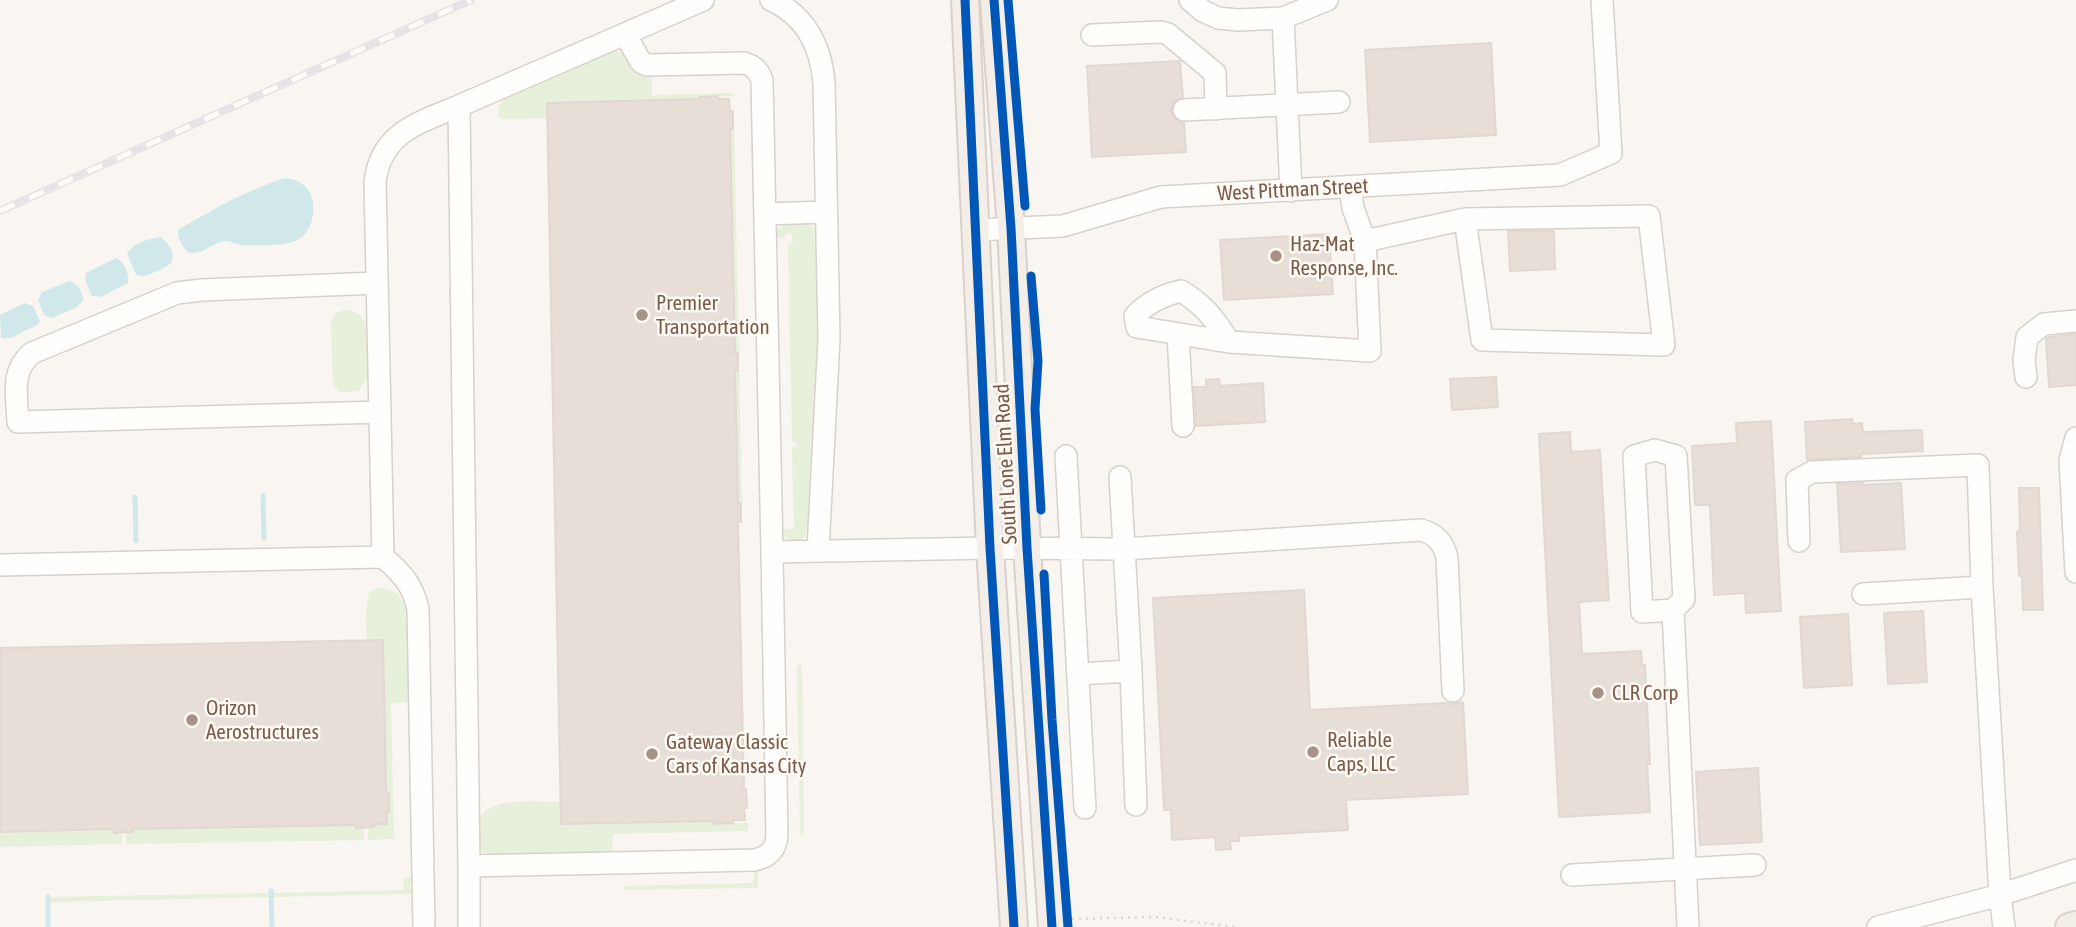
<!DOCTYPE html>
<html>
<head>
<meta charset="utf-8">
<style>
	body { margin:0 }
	canvas { display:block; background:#f9f5f0 }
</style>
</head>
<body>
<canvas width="2076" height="927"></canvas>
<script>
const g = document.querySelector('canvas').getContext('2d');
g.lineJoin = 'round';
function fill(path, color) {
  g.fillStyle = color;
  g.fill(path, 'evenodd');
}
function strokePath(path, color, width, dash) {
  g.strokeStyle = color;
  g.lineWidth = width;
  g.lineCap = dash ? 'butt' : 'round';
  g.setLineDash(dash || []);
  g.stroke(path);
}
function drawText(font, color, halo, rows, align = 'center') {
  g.font = font + ' "Asap Condensed",sans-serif';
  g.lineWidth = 5;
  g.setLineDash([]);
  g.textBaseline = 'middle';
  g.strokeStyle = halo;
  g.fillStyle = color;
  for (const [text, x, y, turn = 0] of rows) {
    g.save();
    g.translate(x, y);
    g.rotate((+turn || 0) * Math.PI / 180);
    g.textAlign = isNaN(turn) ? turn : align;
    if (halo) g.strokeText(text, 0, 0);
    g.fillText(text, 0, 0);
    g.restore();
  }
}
const green = new Path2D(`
	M615,51l10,3c8,13 11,19 27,23v18l81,-2v3l-34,1v2l-152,4v15l-45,1 -3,-2v-12l7,-7z
	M734,123l5,233h-4l-5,-232z
	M785,224h20l7,2 5,11 -3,1v5h3l2,107 -5,93 -4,1v4l3,1 -5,78 -3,10 -8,4 -11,-2 -5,-9 13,-1 -2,-82h5v-4l-5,-1 -4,-199h5l-1,-7 -3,-3 -6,5h-8l2,-9z
	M345,310h7l8,5 8,12 1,49 -10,14 -7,2h-12l-7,-7 -2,-63 4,-9z
	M735,368h4l3,139 -4,-1v-3z
	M381,587l16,6 10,15 3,92 -2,2 -17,1 3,136 -26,1v-16h18v-12l3,-1v-18h-3c-5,-34 -29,-179 -16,-201z
	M797,665h4l1,4 2,166h-4z
	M561,802l152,19 1,3 34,-1v8l-135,3 -1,19 -123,2 -6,-2 -4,-4c0,-7 -2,-16 -1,-23 4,-32 59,-23 83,-24z
	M363,824l1,16 -238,4v-15z
	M121,829l1,15 -122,3v-15z
	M755,869h3v19l-135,2v-4l130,-3z
	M404,877l8,1 1,4 -3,1v5h3l1,6 -141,3v-4l130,-3z
	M269,893v4l-219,5v-5z`);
const water = new Path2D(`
	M285,178c9,1 17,3 23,12 11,15 5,44 -13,51 -12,5 -41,5 -54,4 -5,-1 -11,-4 -16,-4 -15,1 -31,24 -43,4 -3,-5 -4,-9 -4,-15 33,-20 69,-40 107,-52z
	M160,237c7,4 16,16 12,24 -2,5 -25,16 -31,15 -2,0 -4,-1 -5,-2l-9,-20c6,-11 21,-15 33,-17z
	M116,258c9,4 13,16 12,25l-27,14 -9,-1 -7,-16 1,-7z
	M70,281l8,5 6,13 -7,8 -25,11 -8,-3 -6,-15 4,-8z
	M25,303l8,3 7,15 -3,4 -26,13h-10l-1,-23z`);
const stream = new Path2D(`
	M263,495l1,43
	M135,497l1,44
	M271,891l1,36
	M48,897v30`);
const building = new Path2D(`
	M1491,43l5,92 -126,7 -5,-92z
	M1180,61l3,36 -10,6 -2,8 6,10 7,2 2,29 -94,5 -5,-91z
	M718,96v3h11l1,12h3v18h-3l5,224 3,-1v19h-3l3,132h3v19h-3l6,267h2l1,19h-3l1,12h-12v3l-20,1v-3l-152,3 -14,-721 152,-4v-2z
	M1508,231h46l1,38 -45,2z
	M1329,234l4,60 -109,6 -4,-60z
	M2076,334v51l-27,2 -3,-48 3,-2z
	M1496,377l2,30 -46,3 -2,-31z
	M1219,379l1,7 43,-3 2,39 -69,4 -2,-39h12v-7z
	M1852,419l1,5 9,-1 1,9 59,-2 1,21 -62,3v3l-54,3 -2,-38z
	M1771,421l10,190 -35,2 -1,-20 -31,2 -4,-90h-15l-3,-59 45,-3 -1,-20z
	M1570,432l1,20 29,-2 6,103 3,47 -30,2 3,52 59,-3 1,14h3l5,99h-3l3,48 -91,5 -20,-383z
	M1863,483v2l38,-2 4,66 -64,3 -4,-68z
	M2019,488h20l4,122h-20l-1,-35 -3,1 -2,-44 3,-1z
	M1304,590l6,120 137,-7 7,1 9,-2 5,92 -122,6 2,30 -109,6v5h-9l1,8 -15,1 -1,-13 -43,3 -1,-30h-7l-11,-212z
	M1923,611l4,71 -39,2 -4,-71z
	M1848,614l4,71 -48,3 -4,-71z
	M383,640l3,153h3v19h-3l1,12h-13v3l-18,1 -1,-3 -222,4v3l-19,1v-4l-114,3v-184z
	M1758,768l4,74 -62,3 -4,-73z`);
const path = new Path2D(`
	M1072,919l83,-2 81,10`);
const minor = new Path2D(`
	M771,0c34,15 50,46 53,83l5,255 -11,212
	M1190,0l13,11 15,7 20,2 45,-2 44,-18
	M1283,18l8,173
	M625,34l16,28 6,3 97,-2c10,3 14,7 18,17l10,472
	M1092,35l69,-3 7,2 47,39 1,36
	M1184,110l155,-8
	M1350,187l3,21 12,33
	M765,214l61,-2
	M975,230l88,-4 98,-29 399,-22 51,-22 -9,-153
	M377,283l-175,7 -25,3 -145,60c-22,18 -15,43 -14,69l362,-10
	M1178,334l5,92
	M1229,342c-13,-22 -26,-38 -48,-51 -18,4 -33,11 -46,25l2,11 92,15 141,9 -5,-110 100,-22 17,121 182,5 -15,-129 -184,3
	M2026,377l-2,-17 3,-23 17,-13 32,-3
	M2076,438l-6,22 6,112
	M1066,456l19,352
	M1120,477l11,194 5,134
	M1799,541l-2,-61 15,-8 166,-7 4,122 18,308 4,32
	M383,557l-8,-375c6,-50 44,-59 84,-76
	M0,565l383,-8c18,15 30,28 35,52l6,318
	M1863,594l119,-7
	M1673,610l-31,2 -8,-156 21,-6 21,6 8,143 -11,11 15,317
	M1078,674l53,-3
	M469,866l-10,-760 244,-106
	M1572,875l183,-10
	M469,927v-61l285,-6c14,-3 22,-9 23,-25l-5,-283 218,-4 134,1 297,-19c15,4 23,13 26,28l6,133
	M1878,927l122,-32 76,-25`);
const major = new Path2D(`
	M965,0l25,548 24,379
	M994,0l17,228 16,320 25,379
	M2069,927l7,-2`);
const rail = new Path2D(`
	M0,211l471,-211`);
const cycleway = new Path2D(`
	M965,0l25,548 24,379
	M994,0l17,228 16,320 25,379
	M1008,0l17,206
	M1031,276l7,85 -3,48 6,101
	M1044,574l8,146 16,207`);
const markers = [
	[1276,256,7,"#a69286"],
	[642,315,7,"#a69286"],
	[1598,693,7,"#a69286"],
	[192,720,7,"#a69286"],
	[1313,752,7,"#a69286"],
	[652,754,7,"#a69286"]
];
const streetNames = [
	["West Pittman Street",1293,190,-3],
	["South Lone Elm Road",1006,464,-93]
];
const poiNames = [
	["Haz-Mat",1290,244],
	["Response, Inc.",1290,268],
	["Premier",656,303],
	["Transportation",656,327],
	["CLR Corp",1612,693],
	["Orizon",206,708],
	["Aerostructures",206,732],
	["Reliable",1327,740],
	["Caps, LLC",1327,764],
	["Gateway Classic",666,742],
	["Cars of Kansas City",666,766]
];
fill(green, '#e7f0db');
fill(water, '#d0e8ea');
strokePath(stream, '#d0e8ea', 5);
fill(building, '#e6ded7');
strokePath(building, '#e2d8d2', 2);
strokePath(minor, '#d7d1cb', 24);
strokePath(major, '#dad1cc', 30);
strokePath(path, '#dcd5d0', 2.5, [2, 5]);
strokePath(minor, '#fefefd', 21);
strokePath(major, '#f3eee8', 26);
strokePath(rail, '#e6e3e7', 8);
strokePath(rail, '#fffaf3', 5, [16]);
strokePath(cycleway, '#0057b8', 9);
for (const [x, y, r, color] of markers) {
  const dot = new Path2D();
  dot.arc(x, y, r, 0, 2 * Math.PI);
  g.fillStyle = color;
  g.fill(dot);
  strokePath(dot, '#fffaf3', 2.5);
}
drawText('21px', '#7a5c4d', '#fffaf3', streetNames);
drawText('21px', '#7a5c4d', '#fffaf3', poiNames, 'left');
</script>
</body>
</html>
